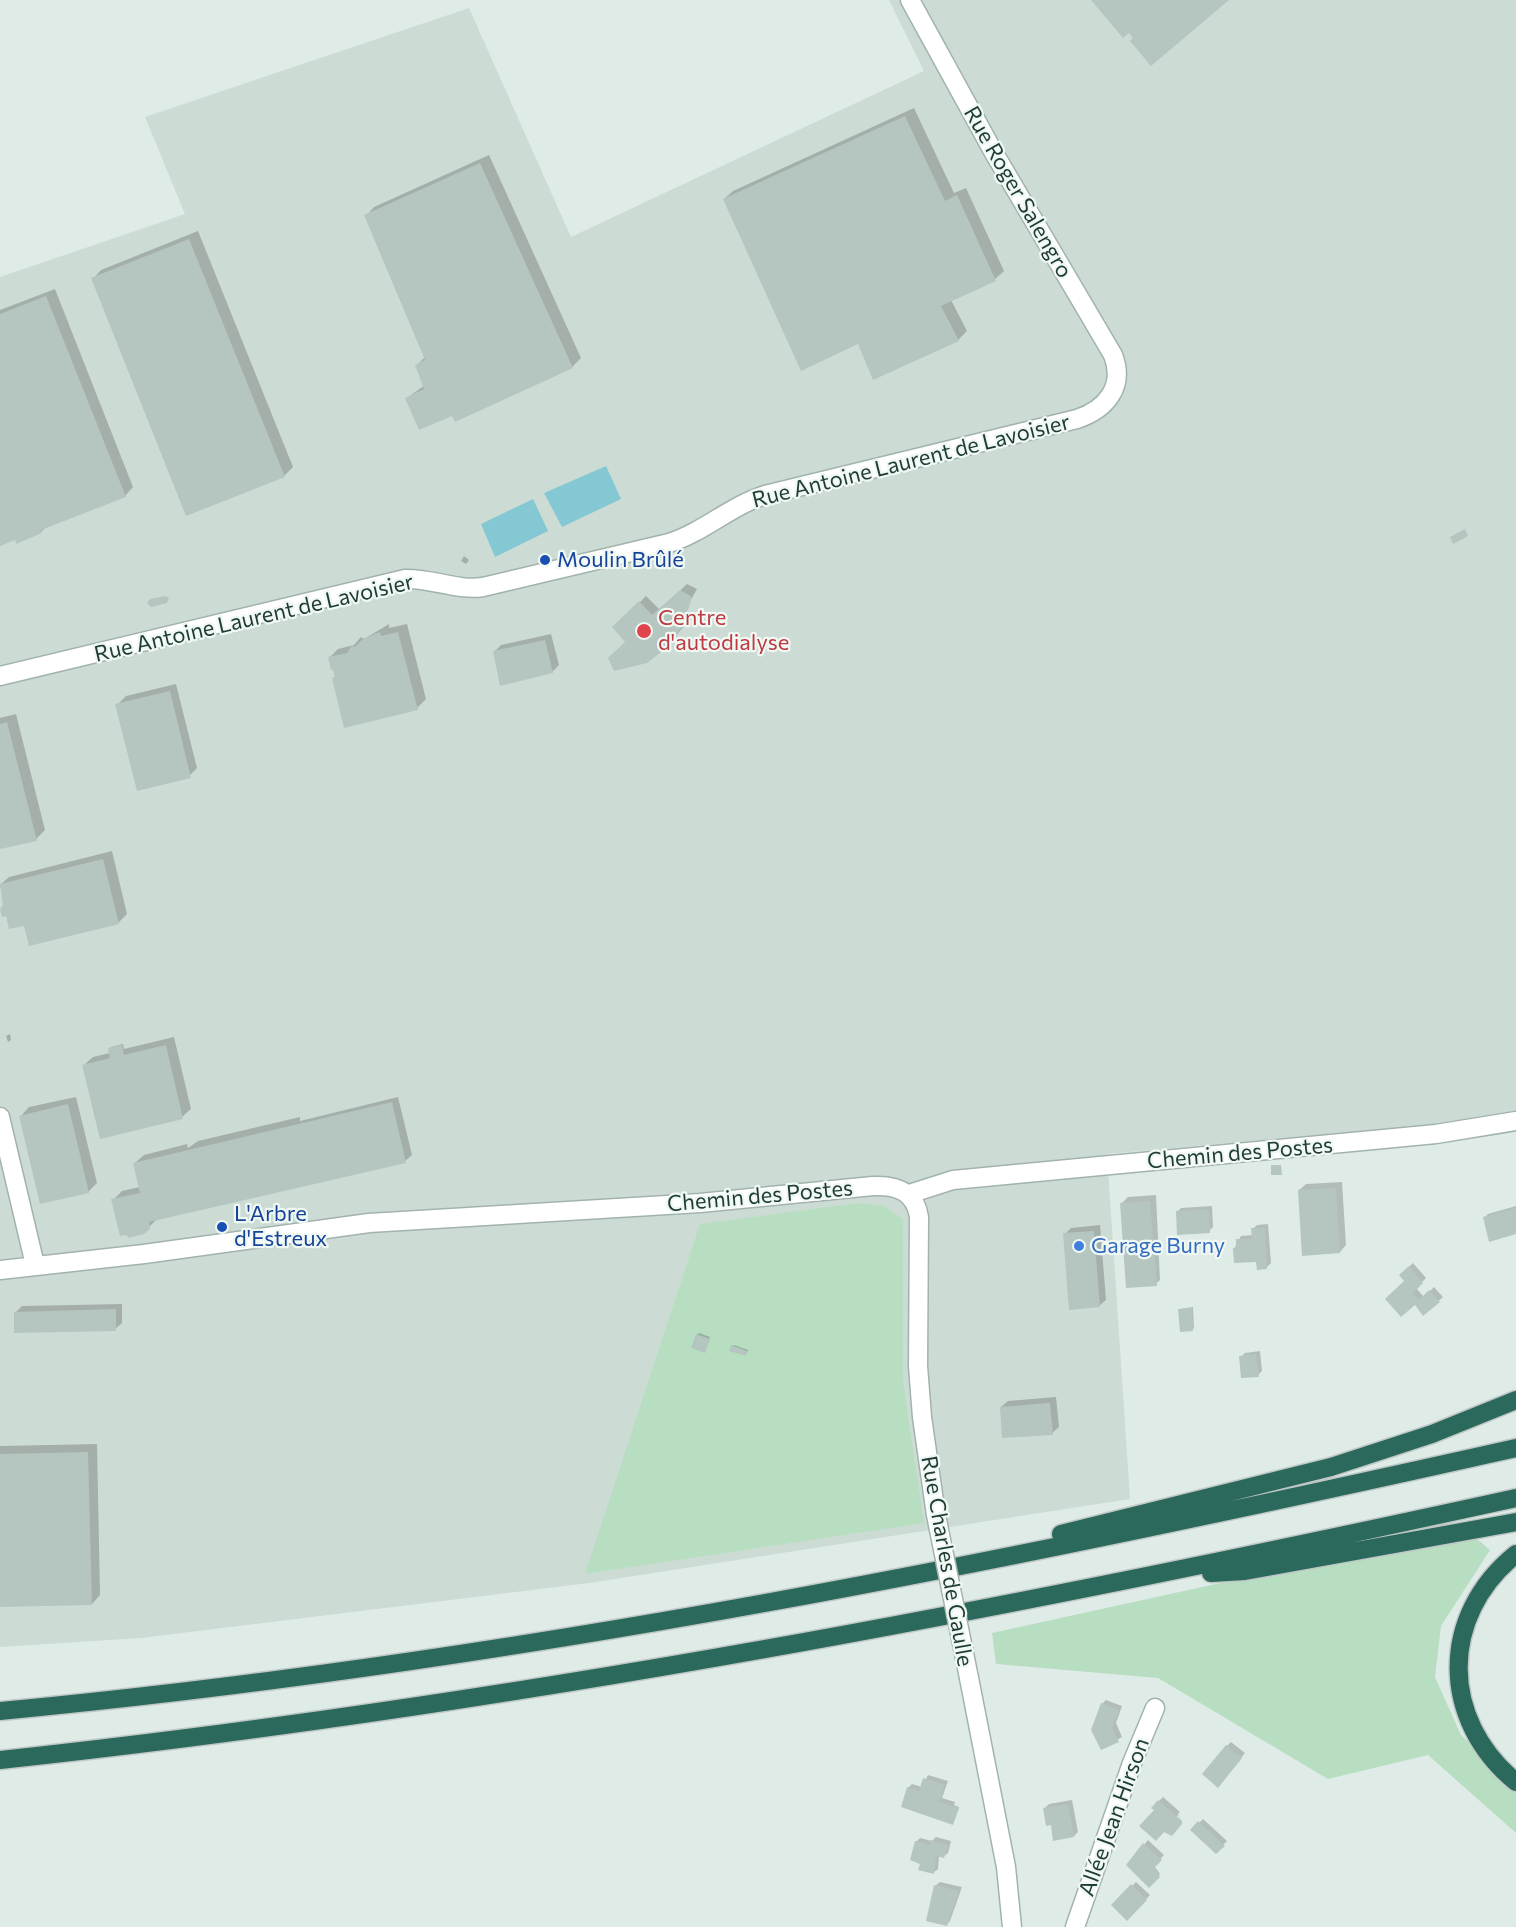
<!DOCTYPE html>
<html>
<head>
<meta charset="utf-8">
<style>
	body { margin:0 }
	canvas { display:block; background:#dfebe6 }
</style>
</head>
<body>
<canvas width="1516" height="1927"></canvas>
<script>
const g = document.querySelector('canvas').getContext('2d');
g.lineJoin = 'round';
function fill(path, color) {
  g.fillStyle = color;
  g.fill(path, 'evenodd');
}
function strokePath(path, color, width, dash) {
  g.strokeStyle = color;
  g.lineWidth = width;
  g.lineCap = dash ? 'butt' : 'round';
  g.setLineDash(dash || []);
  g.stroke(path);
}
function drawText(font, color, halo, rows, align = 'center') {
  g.font = font + ' Commissioner,sans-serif';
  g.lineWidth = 4.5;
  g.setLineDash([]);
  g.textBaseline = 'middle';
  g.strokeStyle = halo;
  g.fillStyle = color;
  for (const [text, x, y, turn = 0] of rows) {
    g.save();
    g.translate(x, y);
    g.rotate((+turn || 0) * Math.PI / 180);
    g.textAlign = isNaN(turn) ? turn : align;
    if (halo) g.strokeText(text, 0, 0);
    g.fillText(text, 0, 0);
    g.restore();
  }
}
const built = new Path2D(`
	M889,0h627v1117l-409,37 23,345 -541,84 -448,55 -141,9v-1370l185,-63 -40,-97 324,-109 102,229 353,-166z`);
const green = new Path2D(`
	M858,1203l26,3 19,13v162l21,142 -339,51 115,-350z
	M1477,1539l13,11 -49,76 -6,51 26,58 55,54v44l-88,-78 -100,24 -170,-101 -162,-14 -4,-31 224,-49z`);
const water = new Path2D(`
	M606,466l15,33 -59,28 -18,-34z
	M533,499l15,32 -53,26 -14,-33z`);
const shadow = new Path2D(`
	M914,108l40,85 12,-5 38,83 -9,8 -44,21 16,31 -9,9 -84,38 -15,-36 -135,-143 9,-8z
	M489,155l92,203 -9,9 -119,47 -46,-16 18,-13 -8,-20 8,-8 -59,-141 8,-9z
	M198,231l95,236 -9,9 -191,-197 8,-9z
	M55,289l78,198 -8,9 -78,30 -6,6 -41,12v-234z
	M464,556l5,4 -3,4 -5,-3z
	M687,584l10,5 -12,21 -3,15 2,1 -14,17 -43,-1 2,-29 17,-17 14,14z
	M389,624v4l18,-4 19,75 -9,9 -84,-30 3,-2 -7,-18 9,-9 16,-4 7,-8 3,2z
	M551,634l8,31 -7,7 -58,-20 7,-7z
	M176,684l21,84 -9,9 -71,-72 9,-9z
	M16,714l29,116 -9,9 -36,9v-130z
	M112,851l15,63 -9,9 -93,1 -18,-10 -4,1 -2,-8 4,-2 -5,-20 9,-8z
	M10,1034l1,6 -3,2 -2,-6z
	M174,1037l17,72 -9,8 -98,-52 9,-8 17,-4 1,-6 12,-3 1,5z
	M76,1097l21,86 -9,9 -67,-76 8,-9z
	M398,1097l14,58 -7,6 -247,57 -9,9 -36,-27 9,-9 18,-4 -5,-24 9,-8 43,-11 1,4 10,-7 102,-24v4z
	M1342,1182l4,63 -6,7 -41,-62 7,-6z
	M1156,1195l4,85 -4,4 -35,-80 7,-7z
	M1212,1206l1,21 -4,4 -32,-19 4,-4z
	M1516,1206v26l-32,-14 4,-4z
	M1268,1224l3,39 -4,4 -33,-18 7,-13 12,-1v-6l4,-4z
	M1100,1225l6,75 -7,6 -34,-72 6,-6z
	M1413,1263l13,15 -10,10 8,9 10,-10 9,10 -19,17 -9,-11 -9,-22 -5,-6z
	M122,1304v19l-7,6 -100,-16 7,-7z
	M1193,1307l1,21 -1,1 -13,-20z
	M699,1333l11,4 -5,15 -8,-17z
	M734,1345l14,5 -1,3 -15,-7z
	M1260,1351l2,20 -4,4 -17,-18 4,-4z
	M1056,1397l3,30 -7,6 -51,-26 7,-6z
	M97,1444l3,151 -8,9 -92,2v-160z
	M1106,1700l16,6 -6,17 6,14 -20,11v-44z
	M1231,1742l14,11 -24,29 6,-36z
	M928,1775l20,6 -6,17 13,4 -1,3 5,2 -6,16 -45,-35 4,-4 10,3z
	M1163,1797l17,15 -2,2 4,8 -4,-7 -2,2 -23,-10z
	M1072,1800l6,32 -4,4 -22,-13 -7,-15 4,-4z
	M1203,1819l24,22 -11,11 -24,-22z
	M936,1837l15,4 -3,12 -4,3 -5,-1 -1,14 -4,3 -12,-9 -6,-21 4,-4 12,3z
	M1148,1840l16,15 -10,11 6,8 -11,12 -21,-21z
	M940,1882l22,5 -12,34 -4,4 -10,-40z
	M1136,1882l14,13 -23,24 -14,-14z`);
const building = new Path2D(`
	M1091,0h138l-78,66 -21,-25 3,-3 -4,-5 -6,5z
	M905,116l40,85 12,-6 39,86 -55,25 18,35 -86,39 -15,-36 -57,27 -78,-172z
	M480,163l93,205 -118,54 -3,-6 -33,14 -14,-32 19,-9 -9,-24 10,-5 -61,-145z
	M189,239l96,238 -99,39 -95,-238z
	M46,296l80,201 -85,33 1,3 -26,11 -1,-4 -15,6v-232z
	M1465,529l3,7 -15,8 -3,-7z
	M680,590l11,6v5l-8,23 -12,20 -24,19 -33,8 -6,-13 17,-16 -13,-15 27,-26 13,14z
	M165,596l4,2 -2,5 -16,4 -4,-4 3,-4z
	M380,632l1,4 17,-4 20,78 -74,18 -12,-50 3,-1 -2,-7h-2l-3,-13 19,-4 5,-8 3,2 8,-8z
	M545,640l8,33 -53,13 -7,-35z
	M170,691l21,87 -54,13 -22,-87z
	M7,722l30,119 -37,8v-125z
	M103,859l16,65 -90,22 -5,-20 -15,3 -3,-13 -4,1 -2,-8 3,-3 -3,-22z
	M122,1045l2,10 42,-10 17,74 -83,20 -18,-74 28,-7 -2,-10z
	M392,1102l14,61 -257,59 1,7 -6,5 -16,4 -1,-3 -7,1 -9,-37 29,-6 -7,-30z
	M68,1104l21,89 -49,11 -21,-88z
	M1271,1165h10l1,10h-11z
	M1336,1188l4,65 -38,3 -4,-66z
	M1150,1201l7,85 -31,2 -6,-85z
	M1516,1208v26l-27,8 -6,-25z
	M1209,1209l1,24 -33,2 -1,-24z
	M1251,1228h14l2,41 -10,1 -1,-8 -22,1 -1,-15h3v-9h16z
	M1094,1231l6,76 -31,3 -6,-77z
	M1409,1266l14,17 -10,10 6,7 10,-10 11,12 -17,14 -8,-11 -14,12 -16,-18 19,-18 -5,-6z
	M1192,1308l1,23 -13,1 -2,-23z
	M116,1309v22l-102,2v-21z
	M696,1334l14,5 -5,14 -14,-5z
	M731,1345l16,6 -1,5 -17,-5z
	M1256,1354l3,23 -18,1 -2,-22z
	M1050,1403l3,32 -51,3 -2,-31z
	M88,1452l4,153 -92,2v-153z
	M1101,1703l18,7 -7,18 7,14 -18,8 -10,-20z
	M1226,1745l16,13 -24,30 -16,-14z
	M923,1778l22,7 -6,17 20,6 -6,17 -52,-18 6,-20 12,4z
	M1158,1800l24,21v3l-10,12 -8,-4 -8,9 -17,-15 15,-16 -3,-2z
	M1068,1804l6,33 -21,4 -2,-16 -5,1 -3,-18z
	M1198,1821l27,25 -9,8 -26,-24z
	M931,1840l17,5 -4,13 -8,-2 -2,18 -16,-4 2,-6 -10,-4 5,-19 15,4z
	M1143,1843l19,17 -8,8 6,9 -11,11 -23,-23z
	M1131,1884l16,16 -20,21 -16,-16z
	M934,1885l25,6 -12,35 -21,-5z`);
const minor = new Path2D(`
	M0,676l405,-97c27,-1 52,12 78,8l186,-44c35,-11 61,-37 96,-48l312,-76c30,-10 48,-33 36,-64l-119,-202 -84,-153
	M0,1117l35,148
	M909,1194l44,-14 483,-46 80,-13
	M0,1270l144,-16 225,-31 331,-20 173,-17c24,-1 42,5 46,31l-1,149 4,51 14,98
	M969,1678l37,189 6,60
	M1075,1927l57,-164 23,-55`);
const highway = new Path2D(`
	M1061,1534l270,-67 101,-33 84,-34
	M1516,1554c-77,62 -76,166 0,228
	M1211,1573l34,-2 271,-49
	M0,1711c511,-48 1016,-151 1516,-263
	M0,1760c511,-55 1014,-152 1516,-262`);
const minorBridge = new Path2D(`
	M936,1515l33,163`);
const markers = [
	[545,560,6,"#1a4fb4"],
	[644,631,8,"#e0444e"],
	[222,1227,6,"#1a4fb4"],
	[1079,1246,6,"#3f7fe0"]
];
const streetNames = [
	["Rue Roger Salengro",1018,192,60],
	["Rue Antoine Laurent de Lavoisier",911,461,-14],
	["Rue Antoine Laurent de Lavoisier",254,618,-13],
	["Chemin des Postes",1240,1153,-5],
	["Chemin des Postes",760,1196,-5],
	["Rue Charles de Gaulle",947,1561,80],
	["Allée Jean Hirson",1114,1817,-70]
];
const transitNames = [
	["Moulin Brûlé",557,560],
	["L'Arbre",234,1214],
	["d'Estreux",234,1239]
];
const healthNames = [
	["Centre",658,618],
	["d'autodialyse",658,643]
];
const shopNames = [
	["Garage Burny",1091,1246]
];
fill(built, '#cddbd5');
fill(green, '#b7dec1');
fill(water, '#84c8d3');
fill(shadow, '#0003');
fill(building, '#b4c6bf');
strokePath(minor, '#a2b3ad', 21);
strokePath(highway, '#c0c8c6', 21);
strokePath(minor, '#fff', 18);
strokePath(highway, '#2a695c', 18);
strokePath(minorBridge, '#a2b3ad', 21, []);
strokePath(minorBridge, '#fff', 18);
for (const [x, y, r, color] of markers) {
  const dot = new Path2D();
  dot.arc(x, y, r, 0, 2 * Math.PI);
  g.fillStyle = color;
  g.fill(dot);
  strokePath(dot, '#f0f8f4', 2);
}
drawText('22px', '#1f3c34', '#f0f8f4', streetNames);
drawText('22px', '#164399', '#f0f8f4', transitNames, 'left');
drawText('22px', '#be3a42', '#f0f8f4', healthNames, 'left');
drawText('22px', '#366cbe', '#f0f8f4', shopNames, 'left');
</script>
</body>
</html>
